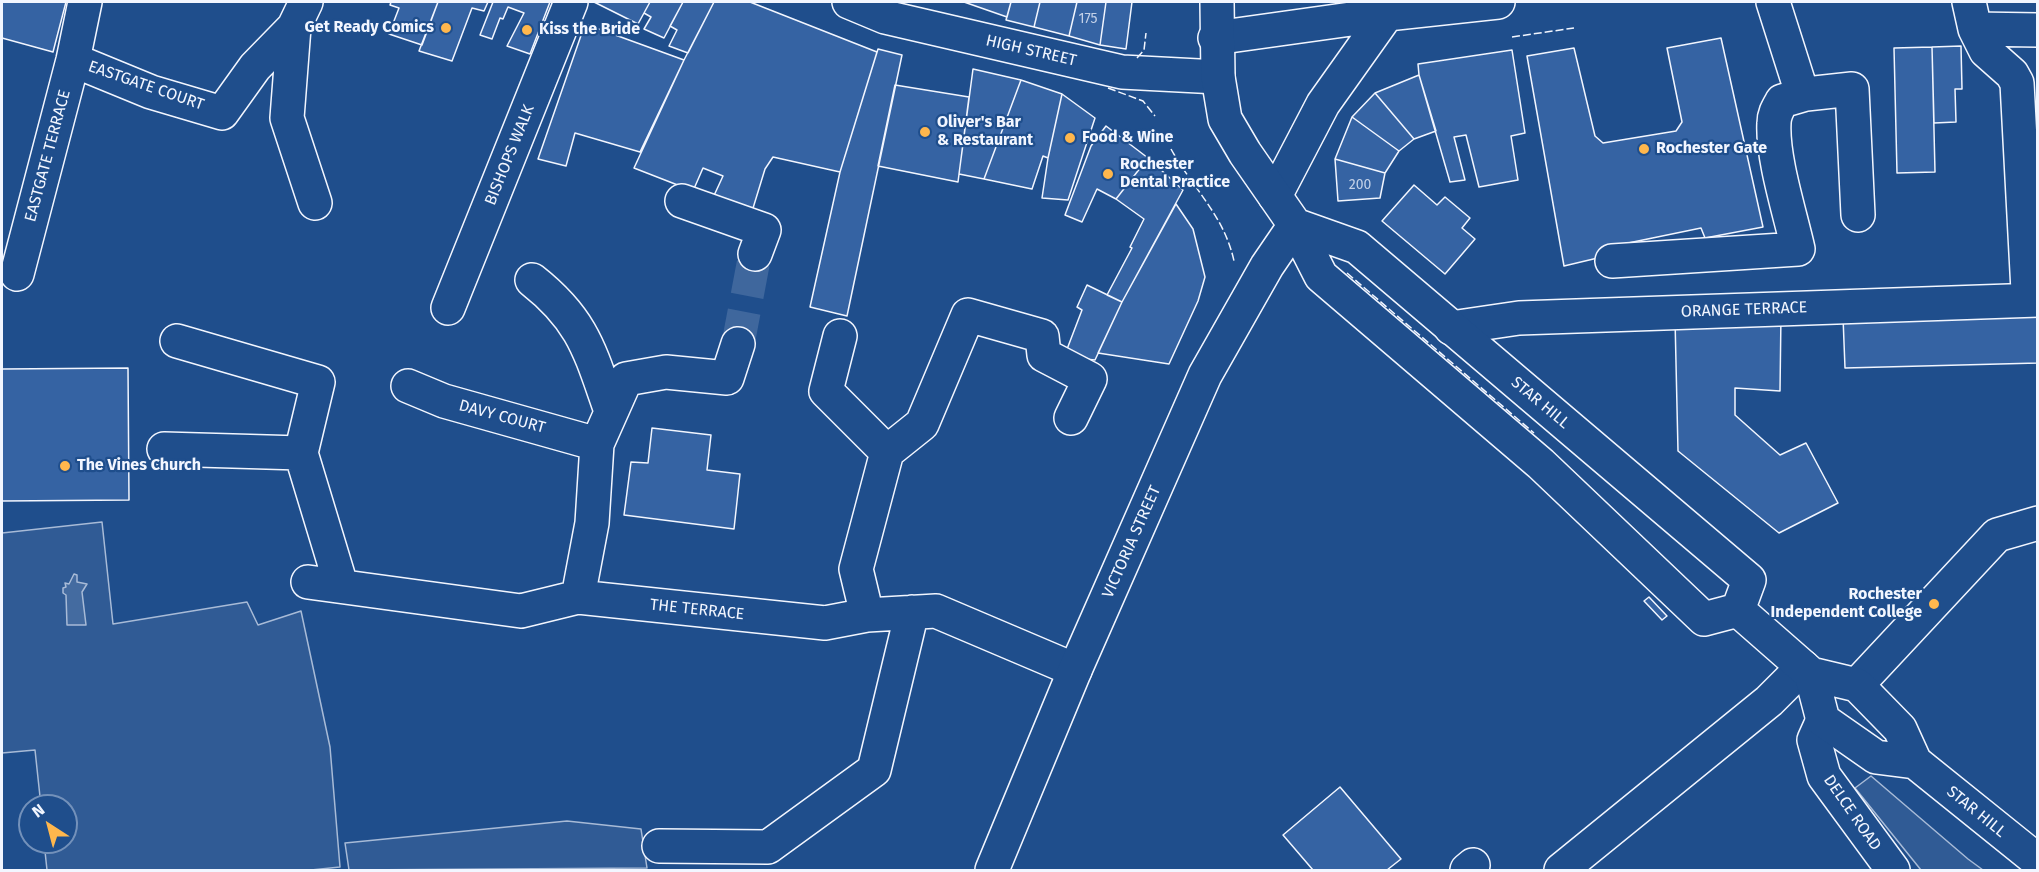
<!DOCTYPE html>
<html>
<head>
<meta charset="utf-8">
<style>
	body { margin:0 }
	#map { position:relative; width:2039px; height:872px; overflow:hidden; background:#1f4e8c; font-family:"Fira Sans",sans-serif }
	canvas { display:block }
	.frame { position:absolute; inset:0; border:3px solid #f2f6ff; pointer-events:none }
	.north { position:absolute; left:18px; top:794px; width:60px; height:60px; box-sizing:border-box; background:#1f4e8c; border:2px solid #7391ba; border-radius:50%; rotate:324deg; font-size:16px; font-weight:700; line-height:24px; text-align:center; color:#f2f6ff }
	.north::after { content:''; display:block; margin:auto; width:21px; height:27px; background:#ffb74d; clip-path:polygon(50% 0,100% 100%,50% 72%,0 100%) }
</style>
</head>
<body>
<div id="map">
<canvas width="2039" height="872"></canvas>
<div class="frame"></div>
<div class="north">N</div>
</div>
<script>
const g = document.querySelector('canvas').getContext('2d');
g.lineJoin = 'round';
function fill(path, color) {
  g.fillStyle = color;
  g.fill(path, 'evenodd');
}
function strokePath(path, color, width, dash) {
  g.strokeStyle = color;
  g.lineWidth = width;
  g.lineCap = dash ? 'butt' : 'round';
  g.setLineDash(dash || []);
  g.stroke(path);
}
function drawText(font, color, halo, rows, align = 'center') {
  g.font = font + ' "Fira Sans",sans-serif';
  g.lineWidth = 4.5;
  g.setLineDash([]);
  g.textBaseline = 'middle';
  g.strokeStyle = halo;
  g.fillStyle = color;
  for (const [text, x, y, turn = 0] of rows) {
    g.save();
    g.translate(x, y);
    g.rotate((+turn || 0) * Math.PI / 180);
    g.textAlign = isNaN(turn) ? turn : align;
    if (halo) g.strokeText(text, 0, 0);
    g.fillText(text, 0, 0);
    g.restore();
  }
}
const green = new Path2D(`
	M102,522l11,102 134,-22 11,23 43,-14 29,136 10,120 -29,3h-264l-3,-28h22v-36h-25l-6,-56 -33,3v-220z
	M1871,776l97,83 15,11h-62l-66,-82z
	M567,821l74,8 6,39 -298,2 -4,-27z`);
const water = new Path2D(`
	M74,574l3,1v7l10,2 -5,8 4,33h-19l-1,-30 -3,-2v-5l3,-1 -1,-4 4,1z`);
const building = new Path2D(`
	M2,2h64l-13,50 -51,-14z
	M391,2h47l-16,43 -33,-11 10,-26 -9,-3z
	M438,2h50l-4,9 -12,-3 -20,53 -33,-10z
	M493,2h57l-20,52 -23,-8 17,-33 -16,-6 -5,12 -3,-1 -8,21 -12,-4z
	M594,2h56l-12,22z
	M650,2h33l-19,36 -20,-9 7,-12 -7,-4z
	M683,2h31l-26,51 -19,-7 8,-16 -7,-4z
	M714,2h36l127,50 -37,120 -67,-15 -8,12 -15,49 -39,-16 12,-26 -20,-8 -10,23 -59,-23 50,-108z
	M964,2h47l-4,15z
	M1011,2h29l-6,25 -28,-7z
	M1040,2h37l-8,34 -35,-9z
	M1077,2h29l-6,43 -31,-9z
	M1106,2h26l-6,47 -26,-4z
	M585,24l99,36 -44,92 -65,-19 -9,33 -28,-7z
	M1721,38l42,189 -58,11 -4,-10 -97,20 2,8 -42,10 -37,-210 47,-8 21,88 8,7 73,-12 6,-9 -15,-74z
	M1961,46l1,43h-7l1,33 -22,1 -2,-76z
	M1932,47l3,125 -38,1 -3,-125z
	M878,49l24,6 -55,261 -37,-9 30,-135z
	M1512,50l13,83 -14,3 7,44 -39,7 -13,-52 -12,2 11,43 -15,2 -31,-107 -1,-11z
	M973,69l48,11 -37,99 -25,-5z
	M1419,75l17,56 -22,8 -39,-46z
	M1021,80l41,14 -14,64 -5,-2 -11,33 -48,-10z
	M895,85l74,12 -11,85 -80,-16z
	M1375,93l39,46 -15,12 -47,-34z
	M1062,94l33,24 -27,82 -26,-2 6,-40z
	M1352,117l47,34 -14,22 -50,-14z
	M1106,126l42,32 -32,41 -19,-10 -15,33 -17,-7 26,-69z
	M1148,158l35,32 -61,112 -15,-7 25,-47 -2,-1 14,-28 -28,-20z
	M1335,159l50,14 -5,25 -42,3z
	M1414,185l23,20 8,-8 25,21 -8,10 13,11 -30,35 -63,-53z
	M1176,204l17,25 12,48 -7,24 -29,63 -71,-11 24,-51z
	M1087,285l35,17 -27,58 -31,-3 18,-47 -5,-3z
	M2038,312v51l-193,5 -2,-51z
	M1781,314l-1,77 -45,-3v27l45,40 26,-12 32,60 -59,30 -101,-82 -3,-132z
	M128,368l1,132 -127,1v-132z
	M652,428l59,7 -4,35 33,4 -6,55 -110,-14 7,-53 17,1z
	M1649,597l18,19 -5,4 -18,-19z
	M1340,787l61,72 -14,11h-74l-30,-35z`);
const minorTunnel = new Path2D(`
	M738,344l17,-90`);
const minor = new Path2D(`
	M849,2l36,15 237,55 96,5
	M1773,2l27,85 6,7 46,-5 6,126
	M1969,2l6,27 63,1
	M294,27l-7,91 28,85
	M1975,29l11,22 26,23 5,9 11,208
	M1215,38l172,-24 111,-12
	M73,60l78,32 71,21 33,-46 39,-40 12,-25
	M1275,196l48,-92 64,-90
	M682,201l82,29 -9,24
	M1612,261l186,-12c-8,-36 -26,-91 -24,-126 0,-9 4,-15 8,-22l24,-7
	M17,274l56,-214 12,-58
	M532,280c52,41 58,72 79,131
	M448,308l123,-306
	M1451,328l68,-10 519,-18
	M840,336l-14,55 61,61 -31,117 11,46
	M177,341l141,41 -17,71
	M408,386l36,15 153,43
	M164,449l137,4 40,132
	M887,452l35,-28 46,-109 74,21 2,19 46,24 -19,39
	M308,582l213,29 57,-14 247,26 42,-8 69,-4 139,59
	M578,597l14,-74 5,-79 29,-65 40,-7 61,6 11,-34
	M1857,685l140,-150 41,-12
	M1823,720l-9,20 10,36 69,94
	M659,846l109,1 106,-77 38,-158
	M1467,870l6,-5
	M1561,870l208,-169 34,-34`);
const major = new Path2D(`
	M1217,2l1,75 7,42 20,34 50,72 26,51 220,188 163,155 34,-9
	M1295,225l62,22 392,333 -11,30
	M1738,610l73,64 46,11 43,44 15,33 123,99
	M1811,674l12,46 53,37 39,5
	M992,870l83,-200 130,-295 62,-109 28,-41`);
const fence = new Path2D(`
	M1512,37l62,-9
	M1137,58l7,-8 2,-17
	M1108,88l35,13 12,15
	M1171,149c22,40 53,66 63,112
	M1347,273l187,160`);
const markers = [
	[446,28,6,"#ffb74d"],
	[527,30,6,"#ffb74d"],
	[925,132,6,"#ffb74d"],
	[1070,138,6,"#ffb74d"],
	[1644,149,6,"#ffb74d"],
	[1108,174,6,"#ffb74d"],
	[65,466,6,"#ffb74d"],
	[1934,604,6,"#ffb74d"]
];
const numberNames = [
	["175",1088,19],
	["200",1360,185]
];
const poiNames = [
	["Get Ready Comics",434,28,"right"],
	["Kiss the Bride",539,30],
	["Oliver's Bar",937,123],
	["& Restaurant",937,141],
	["Food & Wine",1082,138],
	["Rochester Gate",1656,149],
	["Rochester",1120,165],
	["Dental Practice",1120,183],
	["The Vines Church",77,466],
	["Rochester",1922,595,"right"],
	["Independent College",1922,613,"right"]
];
const streetNames = [
	["HIGH STREET",1031,51,13],
	["EASTGATE COURT",146,86,19],
	["BISHOPS WALK",510,155,-68],
	["EASTGATE TERRACE",48,156,-75],
	["ORANGE TERRACE",1744,310,-2],
	["STAR HILL",1540,403,40],
	["DAVY COURT",502,417,15],
	["VICTORIA STREET",1132,542,-66],
	["THE TERRACE",697,610,6],
	["STAR HILL",1976,812,39],
	["DELCE ROAD",1852,813,55]
];
fill(green, '#305b95');
strokePath(green, '#a8bbd7', 1.5);
fill(water, '#446ba0');
strokePath(water, '#a8bbd7', 1.5);
fill(building, '#3563a3');
strokePath(building, '#f2f6ff', 1.5);
strokePath(minorTunnel, '#3f679d', 33, [33, 16]);
strokePath(minor, '#f2f6ff', 36);
strokePath(major, '#f2f6ff', 36);
strokePath(minor, '#1f4e8c', 33);
strokePath(major, '#1f4e8c', 33);
strokePath(fence, '#f2f6ff', 1.5, [8, 3]);
for (const [x, y, r, color] of markers) {
  const dot = new Path2D();
  dot.arc(x, y, r, 0, 2 * Math.PI);
  g.fillStyle = color;
  g.fill(dot);
  strokePath(dot, '#1f4e8c', 2);
}
drawText('14px', '#c3d1e8', null, numberNames);
drawText('bold 16px', '#f2f6ff', '#1f4e8c', poiNames, 'left');
drawText('16px', '#f2f6ff', '#1f4e8c', streetNames);
</script>
</body>
</html>
